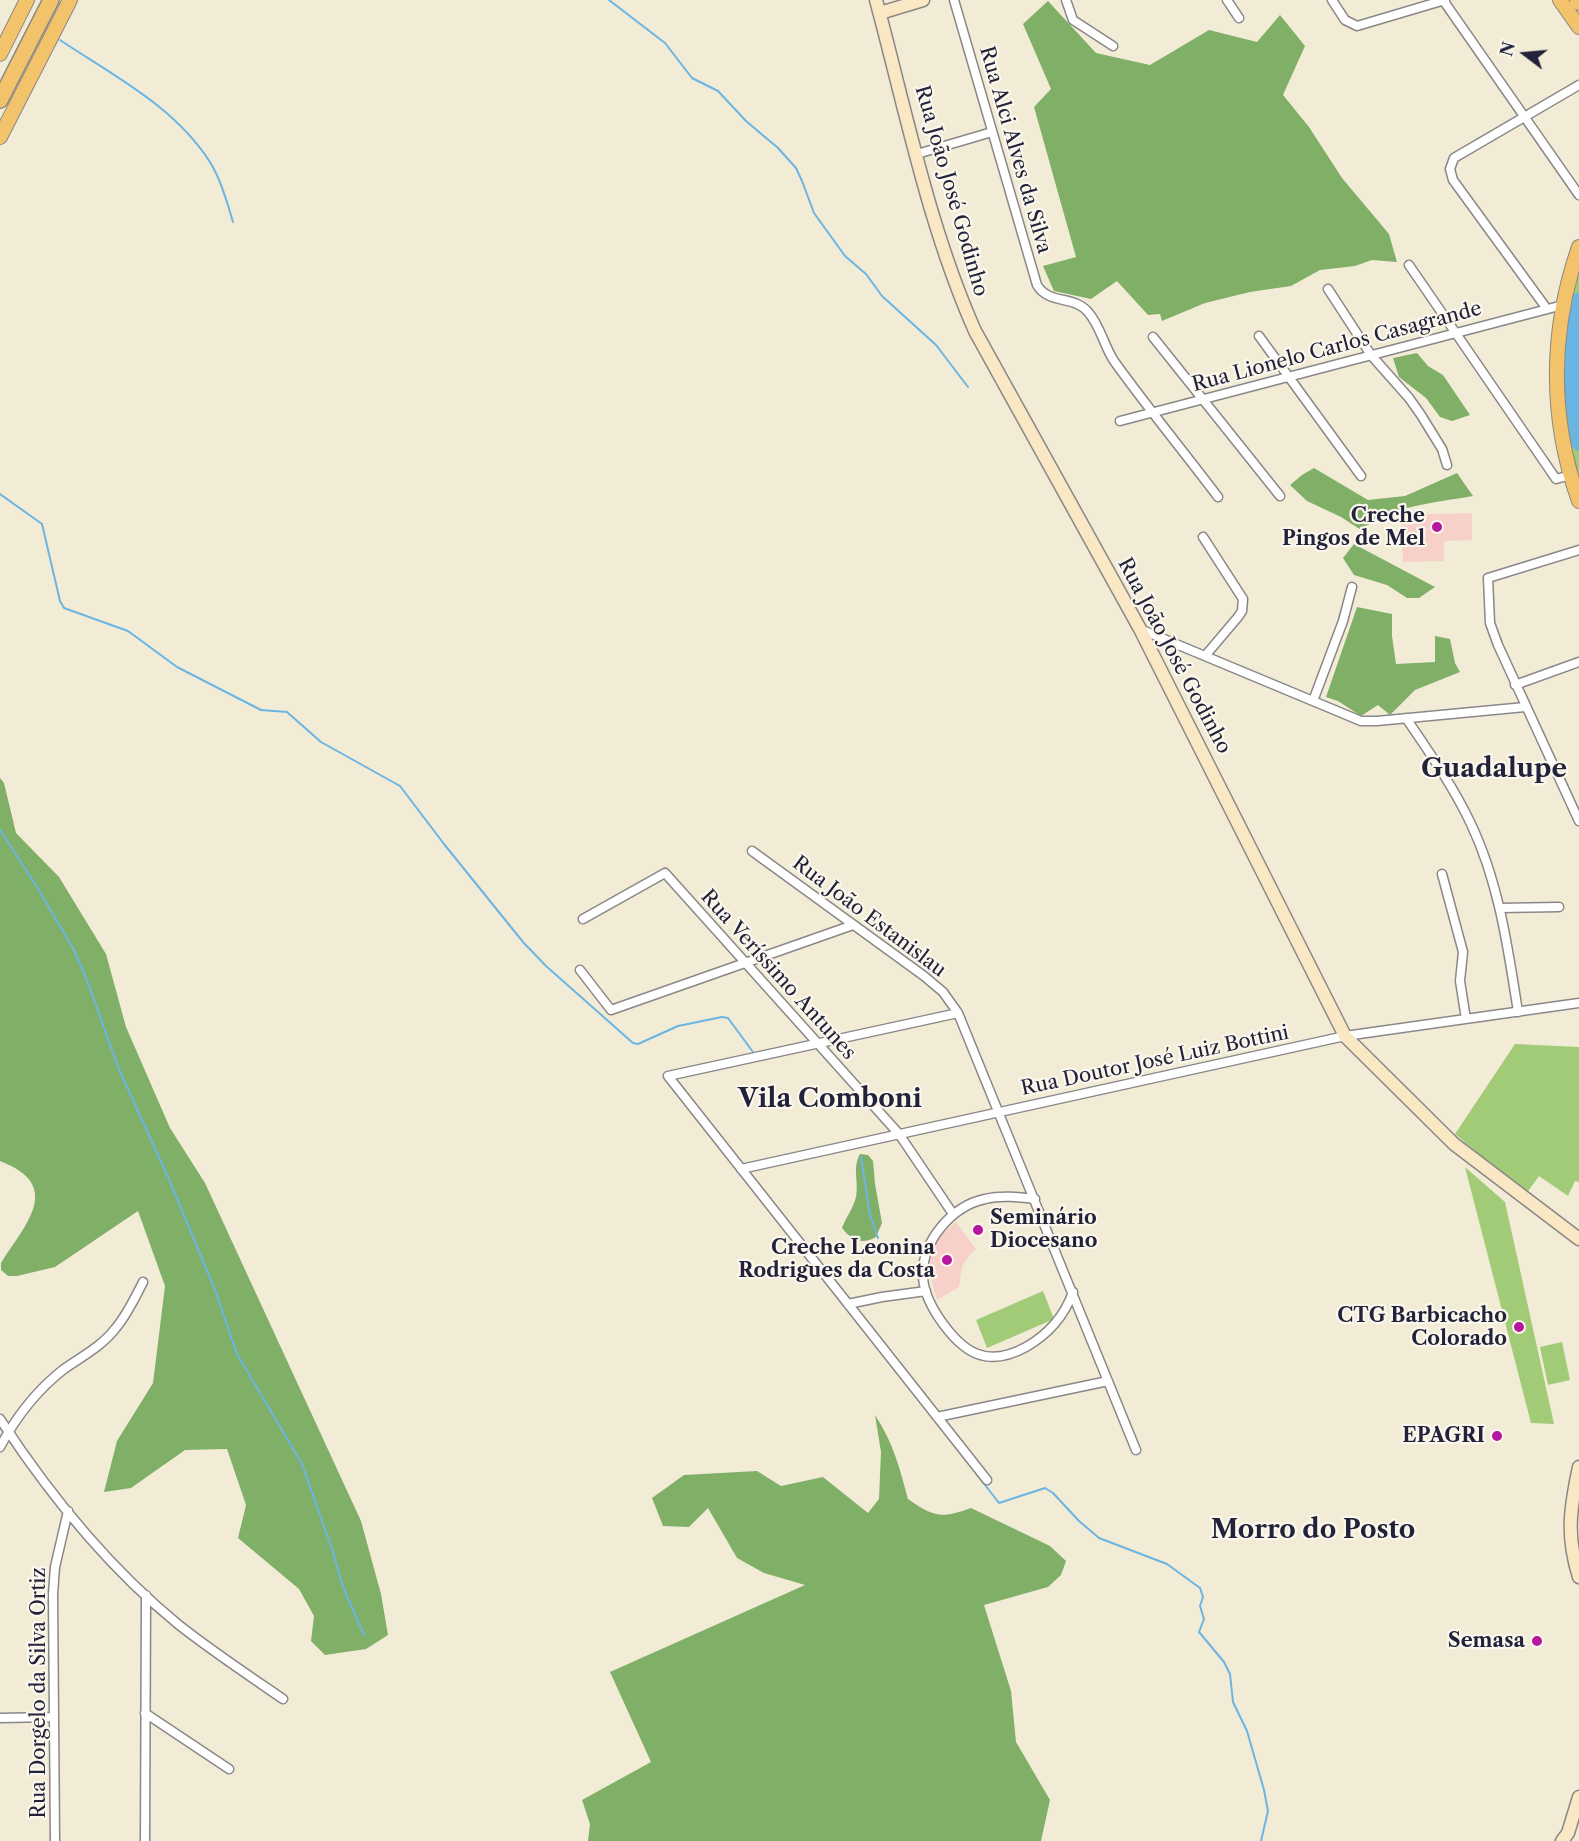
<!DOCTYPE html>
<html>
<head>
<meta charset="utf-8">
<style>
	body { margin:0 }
	#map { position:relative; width:1579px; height:1841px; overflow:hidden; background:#f2ecd6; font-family:"Libre Caslon Text",serif }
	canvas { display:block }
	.north { position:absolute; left:1495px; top:24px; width:60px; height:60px; -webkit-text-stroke:4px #fbf7ec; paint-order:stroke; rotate:286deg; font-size:16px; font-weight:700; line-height:24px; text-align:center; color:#22223b }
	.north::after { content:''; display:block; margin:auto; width:21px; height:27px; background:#22223b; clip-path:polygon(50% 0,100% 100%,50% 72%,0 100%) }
</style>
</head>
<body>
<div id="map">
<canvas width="1579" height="1841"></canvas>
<div class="north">N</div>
</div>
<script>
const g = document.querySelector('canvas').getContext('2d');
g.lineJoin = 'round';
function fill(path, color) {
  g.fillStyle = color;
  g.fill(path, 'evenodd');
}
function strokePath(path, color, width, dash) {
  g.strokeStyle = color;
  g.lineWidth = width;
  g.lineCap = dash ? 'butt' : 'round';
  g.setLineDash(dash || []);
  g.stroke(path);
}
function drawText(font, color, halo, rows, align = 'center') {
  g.font = font + ' "Libre Caslon Text",serif';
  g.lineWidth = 4.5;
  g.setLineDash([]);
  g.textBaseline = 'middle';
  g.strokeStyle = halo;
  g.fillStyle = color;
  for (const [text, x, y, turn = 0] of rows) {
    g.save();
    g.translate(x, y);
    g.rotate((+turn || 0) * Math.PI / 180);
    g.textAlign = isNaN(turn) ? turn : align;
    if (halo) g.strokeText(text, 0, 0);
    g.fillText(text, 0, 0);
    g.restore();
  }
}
const built = new Path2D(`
	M1472,513v27l-28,1v20l-41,1 -2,-47z
	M956,1222l20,27 -8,8 -6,10 -3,20 -22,13 -10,-35 12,-28z`);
const green = new Path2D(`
	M1579,261v224c-5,-19 -11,-39 -13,-59 -7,-55 -2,-111 13,-165z
	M1515,1044l64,3v135l-4,-1 -7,15 -29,-20 -13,18 -71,-60z
	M1465,1167l40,35 49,222 -23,-1z
	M1043,1291l11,28 -67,29 -11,-28z
	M1562,1342l8,38 -22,5 -8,-38z`);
const forest = new Path2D(`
	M1048,1l48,52 54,12 59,-35 48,12 23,-27 25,31 -22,49 26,32 33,51 47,56 8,28 -25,-2 -17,6 -35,4 -29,16 -41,6 -45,11 -43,18 -2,-7 -12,1 -31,-34 -26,18 -37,-8 -11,-25 33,-9 -42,-150 17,-18 -28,-65z
	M1417,353l11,13 15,9 27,40 -18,6 -12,-4 -14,-19 -27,-21 -6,-19z
	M1314,468l54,32 37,-4 52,-23 16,23c-39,7 -80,9 -112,34l-20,-13 -34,-16 -17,-16 12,-10z
	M1354,544l81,43 -16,11h-12l-20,-13 -33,-10 -11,-17z
	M1357,607l35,7v22l4,28 39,-2v-26l15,3 5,24 5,9 -45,18 -25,25 -12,-10 -17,11 -23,-15 -12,-4z
	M0,778l4,5 12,50 43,44 47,77 20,73 44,101 35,55 156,338 20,73 7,41 -22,14 -41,6 -14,-14 3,-25 -15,-27 -61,-51 8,-33 -19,-56 -42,1 -54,38 -27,4 13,-51 36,-58 12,-97 -27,-75 -83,56 -38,9h-9l-7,-6v-7c25,-40 63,-77 -1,-102z
	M860,1154l8,1 5,6 2,23 7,39 -6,14c-14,8 -25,3 -34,-9 4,-11 11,-19 14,-31 3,-16 -4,-29 4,-43z
	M875,1415c18,27 25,54 33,84 26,18 33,20 63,9l79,38 16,15 -5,14 -13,12 -64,18 27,86 5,51 34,58 -9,41h-453l2,-17 -8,-24 69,-38 -41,-90 195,-87 -41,-12 -27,-15 -29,-50 -19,19 -26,-1 -11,-28 32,-23 73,-4 24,15 42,-9 45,36 11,-14 2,-47z`);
const stream = new Path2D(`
	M609,0l56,43 27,35 26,13 28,30 32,27 18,20 6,13 12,32 31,43 21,18 16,22 54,49 32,42
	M60,40c54,36 114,66 150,122 11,18 17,40 23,60
	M0,494l42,30 18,77 4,7 64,23 49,36 84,43 26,2 34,30 79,44 44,58 79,98 23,24 87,77 5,1 40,-18 44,-9 6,1 25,34
	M0,830l37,57 37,63 14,33 30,84 50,110 47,113 22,64 65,110 31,88 10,35 21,48
	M861,1157l9,58 8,23
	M965,1459l34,44 46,-15 8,5 26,28 20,17 68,26 33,24 3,9 -3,9 4,13 -5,13 25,30 6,12 3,28 14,29 17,59 4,21 -7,30`);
const river = new Path2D(`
	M1579,300c-10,47 -9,96 0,143`);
const street = new Path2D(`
	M954,0l83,285c12,20 37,10 51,27 12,13 16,34 26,49 33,46 70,91 104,136
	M1066,0l7,20 40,26
	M1227,0l12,18
	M1332,0l13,20 12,6 88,-26
	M1443,0l136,195
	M917,154l75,-22
	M1409,265l147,214 15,-4
	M1328,289l43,66 38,43 12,17 21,34 5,16
	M1547,309l-94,-129 -3,-11 4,-11 125,-73
	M1259,336l102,140
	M1153,337l127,159
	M1120,421l443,-116
	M1203,537l40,62 -1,12 -4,6 -33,39
	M1579,550l-91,28 2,45 8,22 81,176
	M1140,629l221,92h16l148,-14
	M1515,685l64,-23
	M1313,701l30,-80 9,-34
	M1406,718c23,34 47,68 65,106 28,59 37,124 47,188
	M752,851l172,125 19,16 15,21 178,437
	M1442,874l21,78 -3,29 6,38
	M1500,908l59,-1
	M583,919l82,-46 234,261 54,80
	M580,970l31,40 242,-85
	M958,1013l-290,63 319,404
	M741,1169l604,-133 234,-33
	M1035,1199c-16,-2 -34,-4 -50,0 -33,7 -63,42 -62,76 0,15 8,31 16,43 23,34 47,51 87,29 23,-13 38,-30 47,-55
	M848,1304l34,-7 44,-6
	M937,1417l171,-36
	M0,1419c49,75 109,149 179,206 33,26 69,50 104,74
	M0,1447c16,-30 37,-57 64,-78 17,-12 38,-23 51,-40 12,-14 20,-31 28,-47
	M145,1713l84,56
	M0,1718l54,-1
	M55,1841l-2,-247 2,-27 13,-56
	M145,1841l1,-246`);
const secondary = new Path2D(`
	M876,0c30,111 52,225 99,331l165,298 205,407 109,108 125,95
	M880,13l43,-13
	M1579,1467c-9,42 -13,69 0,110
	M1562,1841l6,-8 11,-36`);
const primary = new Path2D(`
	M1560,0l19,27
	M1577,0l2,3
	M0,54l27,-54
	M0,137l70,-137
	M1579,247c-29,83 -30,171 0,254`);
const highway = new Path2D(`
	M0,100l51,-100`);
const markers = [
	[1437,527,6,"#b5179e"],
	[978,1230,6,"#b5179e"],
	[947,1260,6,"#b5179e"],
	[1519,1327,6,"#b5179e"],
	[1497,1436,6,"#b5179e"],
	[1537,1641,6,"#b5179e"]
];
const streetNames = [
	["Rua Alci Alves da Silva",1015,150,74],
	["Rua João José Godinho",951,191,74],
	["Rua Lionelo Carlos Casagrande",1337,347,-15],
	["Rua João José Godinho",1174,656,62],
	["Rua João Estanislau",869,917,37],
	["Rua Veríssimo Antunes",778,975,48],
	["Rua Doutor José Luiz Bottini",1155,1061,-12],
	["Rua Dorgelo da Silva Ortiz",39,1693,-90]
];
const poiNames = [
	["Creche",1425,516],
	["Pingos de Mel",1425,539],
	["Seminário",990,1218,"left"],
	["Diocesano",990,1241,"left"],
	["Creche Leonina",935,1248],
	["Rodrigues da Costa",935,1271],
	["CTG Barbicacho",1507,1316],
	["Colorado",1507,1339],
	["EPAGRI",1485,1436],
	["Semasa",1525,1641]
];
const districtNames = [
	["Guadalupe",1494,769],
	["Vila Comboni",830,1099],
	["Morro do Posto",1313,1530]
];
fill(built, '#f7d1c9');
fill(green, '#a1cb77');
fill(forest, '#80af68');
strokePath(stream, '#6bb5e3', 2);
strokePath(river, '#6bb5e3', 15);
strokePath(street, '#8a8788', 11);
strokePath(secondary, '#8a8788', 15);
strokePath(primary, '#8a8788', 16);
strokePath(highway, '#8a8788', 18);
strokePath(street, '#fff', 8);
strokePath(secondary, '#fae7c3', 12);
strokePath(primary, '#f2c36a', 14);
strokePath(highway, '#f2c36a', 15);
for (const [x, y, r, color] of markers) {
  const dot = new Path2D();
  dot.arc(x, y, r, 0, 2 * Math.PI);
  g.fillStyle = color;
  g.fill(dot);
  strokePath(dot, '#fbf7ec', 2);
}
drawText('20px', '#22223b', '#fbf7ec', streetNames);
drawText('bold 20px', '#22223b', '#fbf7ec', poiNames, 'right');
drawText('bold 26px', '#22223b', '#fbf7ec', districtNames);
</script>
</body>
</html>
